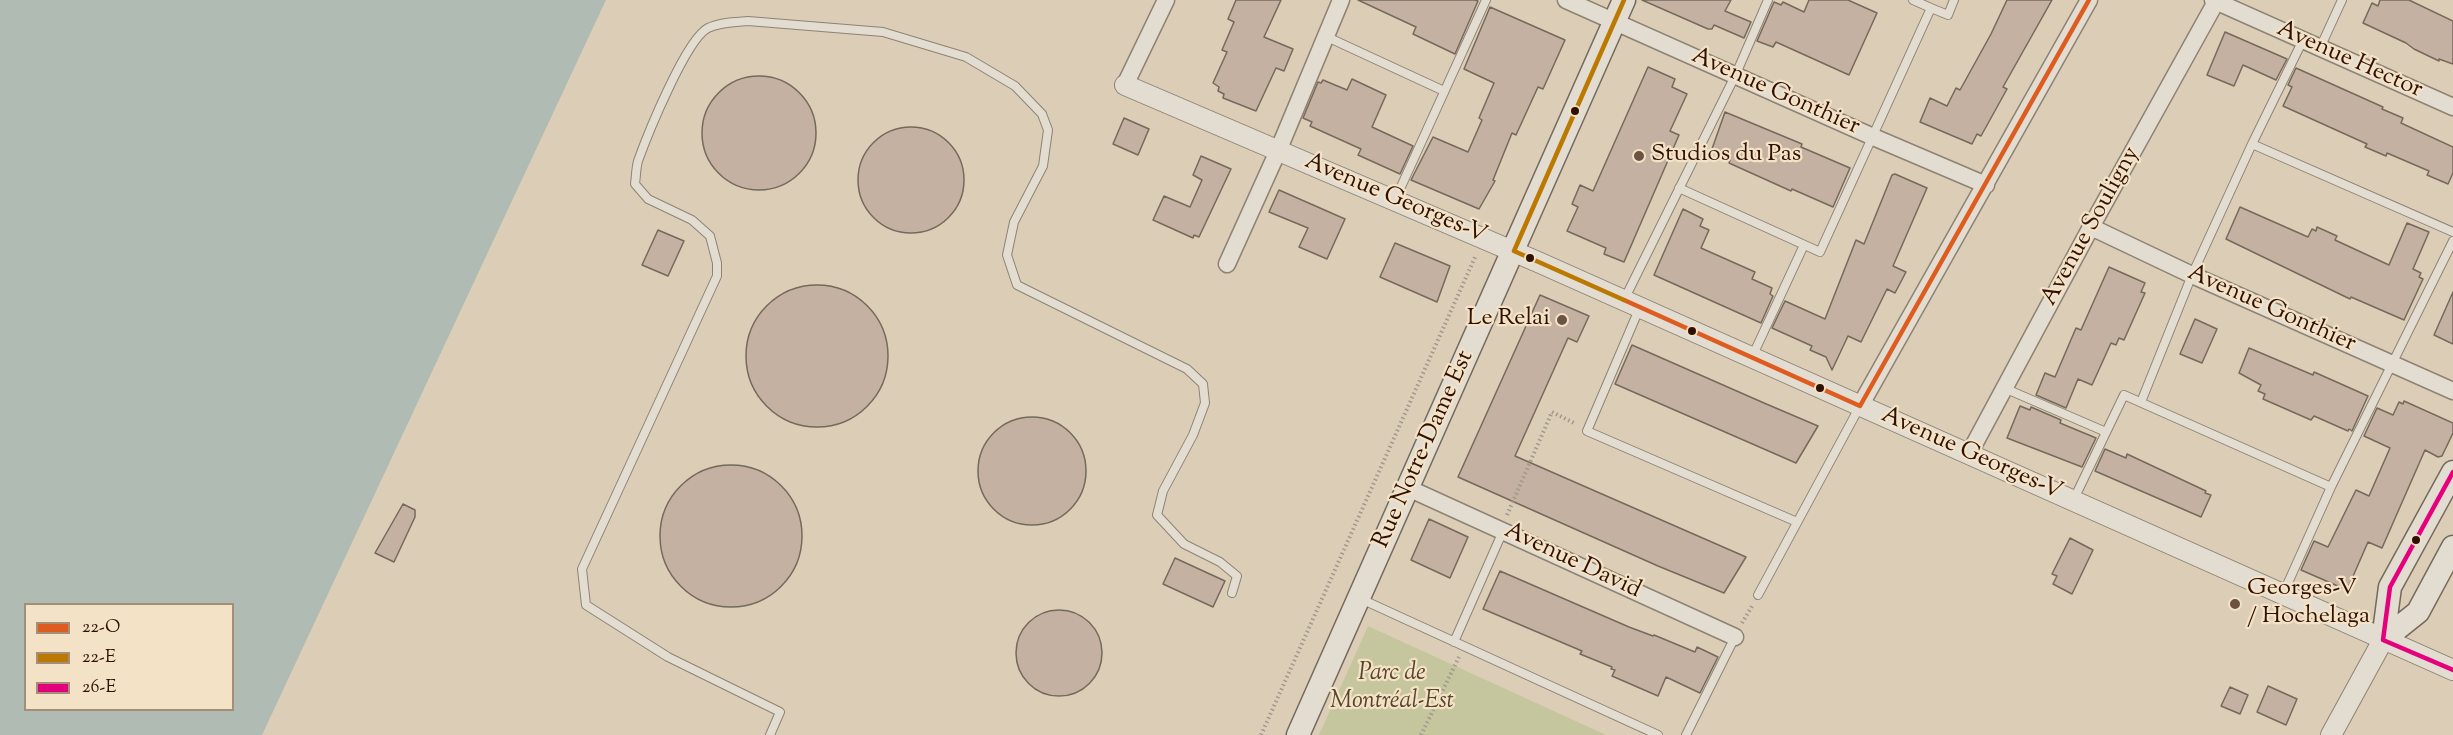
<!DOCTYPE html>
<html>
<head>
<meta charset="utf-8">
<style>
	body { margin:0 }
	#map { position:relative; width:2453px; height:735px; overflow:hidden; background:#dcceb6; font-family:"Sorts Mill Goudy",serif }
	canvas { display:block }
	.legend { position:absolute; left:24px; top:603px; width:210px; height:108px; box-sizing:border-box; background:#f3e2c5; border:2px solid #a58e78; margin:0; padding:8px 10px; list-style:none; font-size:18px; color:#2f1004 }
	.legend li { display:flex; align-items:center; gap:12px; height:30px }
	.legend b { width:30px; border:2px solid #a58e78 }
</style>
</head>
<body>
<div id="map">
<canvas width="2453" height="735"></canvas>
<ul class="legend">
<li><b style="height:8px;background:#de5c1f"></b>22-O</li>
<li><b style="height:8px;background:#bb7901"></b>22-E</li>
<li><b style="height:8px;background:#e5007d"></b>26-E</li>
</ul>
</div>
<script>
const g = document.querySelector('canvas').getContext('2d');
g.lineJoin = 'round';
function fill(path, color) {
  g.fillStyle = color;
  g.fill(path, 'evenodd');
}
function strokePath(path, color, width, dash) {
  g.strokeStyle = color;
  g.lineWidth = width;
  g.lineCap = dash ? 'butt' : 'round';
  g.setLineDash(dash || []);
  g.stroke(path);
}
function drawText(font, color, halo, rows, align = 'center') {
  g.font = font + ' "Sorts Mill Goudy",serif';
  g.lineWidth = 4.5;
  g.setLineDash([]);
  g.textBaseline = 'middle';
  g.strokeStyle = halo;
  g.fillStyle = color;
  for (const [text, x, y, turn = 0] of rows) {
    g.save();
    g.translate(x, y);
    g.rotate((+turn || 0) * Math.PI / 180);
    g.textAlign = isNaN(turn) ? turn : align;
    if (halo) g.strokeText(text, 0, 0);
    g.fillText(text, 0, 0);
    g.restore();
  }
}
const green = new Path2D(`
	M1368,626l238,109h-287z`);
const water = new Path2D(`
	M0,0h606l-344,735h-262zM26,604h206v106h-206z`);
const building = new Path2D(`
	M1236,0h45l-17,37 29,12 -9,22 -8,-3 -20,43 -33,-13 1,-4 -6,-3 1,-4 -6,-4 14,-31 -5,-2 12,-28 -6,-3z
	M1358,0h117l3,1 -23,53 -42,-20 3,-7z
	M1642,0h89l-6,11 26,11 -7,16 -30,-13 -2,4h-4z
	M1809,0h39l29,13 -28,62 -73,-33 -3,5 -16,-6 17,-39 7,3 2,-3 21,10z
	M2007,0h45l-49,87 4,2 -26,47 -4,-2 -5,10 -52,-22 10,-24 17,8 9,-18 4,2 31,-56z
	M2380,0h29l44,21v43l-14,-5v2l-25,-12 -8,-6 -43,-20 9,-20 6,3z
	M1490,7l75,33 -22,49 -5,-2 -22,48 -4,-2 -19,47 2,1 -16,28 -68,-29 22,-43 35,15 14,-32 -3,-2 15,-35 -30,-14z
	M2225,32l62,27 -11,21 -33,-15 -9,21 -27,-11z
	M1648,67l27,12 -3,8 15,7 -17,37 9,4 -55,127 -20,-8 2,-6 -39,-17 11,-24 -6,-3 8,-19 13,6z
	M2296,68l87,39 -1,2 21,9 -2,5 52,24v26l-5,11 -21,-9 2,-4 -42,-18 -1,3 -21,-9 2,-3 -84,-38 9,-19 -4,-2z
	M702 133a57 57 0 1 1 114 0a57 57 0 1 1-114 0Z
	M1352,79l34,16 -14,32 41,19 -13,28 -42,-19 3,-6 -51,-23 2,-4 -9,-4 15,-36 3,1 2,-3 24,10z
	M1725,112l77,32 -1,3 49,21 -17,39 -41,-18 -1,2 -62,-28 2,-6 -19,-8z
	M1124,118l25,11 -11,26 -25,-11z
	M858 180a53 53 0 1 1 106 0a53 53 0 1 1-106 0Z
	M1201,156l30,13 -32,68 -5,-2 -1,3 -40,-18 11,-24 26,11 12,-27 -9,-5z
	M1895,174l32,14 -34,78 13,6 -11,21 -8,-4 -26,53 -13,-6 -16,34 -6,-13 -16,-7 2,-4 -40,-18 13,-27 40,18 31,-79 8,4 28,-69z
	M1279,190l66,29 -18,40 -28,-12 9,-19 -39,-16z
	M2240,207l68,30 4,-8 4,2 1,-4 20,9 -2,4 54,25 18,-42 22,9 -16,37 8,4 -2,4 4,2 -19,41 -53,-23 -1,2 -124,-60z
	M1683,209l20,10 -3,7 9,4 -8,18 54,24 -3,7 20,9 -2,6 3,2 -12,27 -107,-48z
	M658,230l26,11 -16,35 -26,-11z
	M1395,243l55,23 -13,36 -57,-25z
	M2109,267l36,16 -4,9 4,1 -21,47 -5,-2 -3,7 -5,-2 -19,42 -14,-6 -12,29 -30,-13 9,-22 10,4 21,-49 5,2z
	M746 356a71 71 0 1 1 142 0a71 71 0 1 1-142 0Z
	M2453,292v52l-19,-9z
	M1540,295l49,21 -12,26 -9,-4 -53,118 231,101 -22,36 -66,-27 -200,-89z
	M2195,319l22,10 -15,34 -22,-9z
	M1632,345l132,58 54,23 -22,37 -181,-79z
	M2249,348l64,27 1,-3 54,24 -16,35 -3,-2 -1,2 -34,-15 -3,4 -48,-21 2,-5 -7,-3 3,-6 -22,-12z
	M2404,401l49,22v10l-11,23 -4,1 -13,-7 -43,98 -14,-6 -21,48 -46,-20 13,-29 14,6 28,-57 13,6 21,-48 -26,-12 13,-28 16,7 6,-13 4,2z
	M2020,406l10,4 1,-3 30,13 -1,3 36,15 -14,29 -75,-29z
	M978 471a54 54 0 1 1 108 0a54 54 0 1 1-108 0Z
	M2105,449l21,9 1,-4 79,37 -1,2 6,2 -10,22 -106,-46z
	M660 536a71 71 0 1 1 142 0a71 71 0 1 1-142 0Z
	M403,504l12,6v7l-21,45 -19,-9z
	M1429,519l39,18 -18,41 -39,-18z
	M2070,538l23,12 -21,44 -19,-10 4,-8 -5,-2z
	M1175,558l50,23 -12,26 -50,-23z
	M1500,571l129,56 24,9 1,-1 41,17 2,-5 21,10 -18,36 -34,-16 -8,19 -46,-20 3,-6 -4,-1 1,-2 -32,-13 2,-3 -99,-42z
	M1016 653a43 43 0 1 1 86 0a43 43 0 1 1-86 0Z
	M2268,686l29,13 -11,26 -29,-13z
	M2230,687l18,8 -8,19 -19,-8z`);
const path = new Path2D(`
	M1507,515l45,-103 24,12
	M1742,623l10,-17
	M1261,735l215,-480
	M1421,735l38,-78`);
const service = new Path2D(`
	M1931,8l17,7 6,-15
	M1325,36l119,55
	M2320,48l22,-48
	M2252,144l51,-104
	M1679,188l141,64 111,-244 -18,-8
	M1395,200l91,-200
	M1624,300l112,-226 32,-74
	M1640,307l-53,124 210,91
	M1752,357l52,-112
	M2004,388l102,44
	M2141,402l51,-127 60,-131 201,88
	M2331,487l122,-246
	M2073,501l51,-106 207,92 -48,107
	M1758,595l102,-189
	M1361,599l297,136
	M1454,642l49,-111
	M770,735l10,-23 -112,-55 -82,-52 -4,-36 135,-293v-13l-7,-27 -18,-16 -44,-21 -13,-15c1,-7 1,-16 3,-23 9,-25 48,-122 70,-133 12,-6 27,-6 40,-7l135,11 83,25 49,29 27,28 6,16 -5,36 -29,56 -7,33 10,30 170,84 16,15 2,19 -12,32 -30,56 -6,24 27,29 36,18 17,14 -5,17
	M1686,735l49,-98`);
const minor = new Path2D(`
	M1566,0l305,136 115,49
	M2213,0l240,107
	M1125,85l41,-85
	M2091,227l101,48 261,116
	M1227,264l51,-113 63,-151
	M1860,406l229,-406
	M1969,454l122,-227 126,-227
	M1408,488l327,149`);
const tertiary = new Path2D(`
	M1125,85l413,177 915,408
	M2331,735l52,-95`);
const secondary = new Path2D(`
	M2383,640l7,-53 63,-115
	M2383,640l35,-28 35,-65
	M1298,735l326,-735`);
const bus1 = new Path2D(`
	M1624,300l236,106 229,-406`);
const bus2 = new Path2D(`
	M1624,0l-110,251 110,49`);
const bus3 = new Path2D(`
	M2453,472l-63,115 -7,53 70,30`);
const markers = [
	[1575,111,5,"#2f1004"],
	[1639,156,6,"#6c5242"],
	[1530,258,5,"#2f1004"],
	[1562,320,6,"#6c5242"],
	[1692,331,5,"#2f1004"],
	[1820,388,5,"#2f1004"],
	[2416,540,5,"#2f1004"],
	[2235,604,6,"#6c5242"]
];
const streetNames = [
	["Avenue Hector",2349,61,24],
	["Avenue Gonthier",1775,93,24],
	["Avenue Georges-V",1395,200,23],
	["Avenue Souligny",2092,227,-61],
	["Avenue Gonthier",2271,310,24],
	["Rue Notre-Dame Est",1425,450,-66],
	["Avenue Georges-V",1971,455,24],
	["Avenue David",1572,562,25]
];
const poiNames = [
	["Studios du Pas",1651,156],
	["Le Relai",1550,320,"right"],
	["Georges-V",2247,590],
	["/ Hochelaga",2247,618]
];
const parkNames = [
	["Parc de",1392,675],
	["Montréal-Est",1392,703]
];
fill(green, '#c5c59e');
fill(water, '#b0bcb3');
fill(building, '#c5b1a2');
strokePath(building, '#75695c', 1.5);
strokePath(service, '#8e8273', 10);
strokePath(minor, '#8e8273', 19);
strokePath(tertiary, '#8e8273', 22);
strokePath(secondary, '#75695c', 25);
strokePath(path, '#a0988e', 4, [1.5, 3]);
strokePath(service, '#e3dcd0', 8);
strokePath(minor, '#e3dcd0', 16);
strokePath(tertiary, '#e3dcd0', 20);
strokePath(secondary, '#e3dcd0', 22);
strokePath(bus1, '#de5c1f', 4.5);
strokePath(bus2, '#bb7901', 4.5);
strokePath(bus3, '#e5007d', 4.5);
for (const [x, y, r, color] of markers) {
  const dot = new Path2D();
  dot.arc(x, y, r, 0, 2 * Math.PI);
  g.fillStyle = color;
  g.fill(dot);
  strokePath(dot, '#f3e2c5', 2);
}
drawText('24px', '#2f1004', '#f3e2c5', streetNames);
drawText('24px', '#2f1004', '#f3e2c5', poiNames, 'left');
drawText('italic 24px', '#57442c', '#f3e2c5', parkNames);
</script>
</body>
</html>
